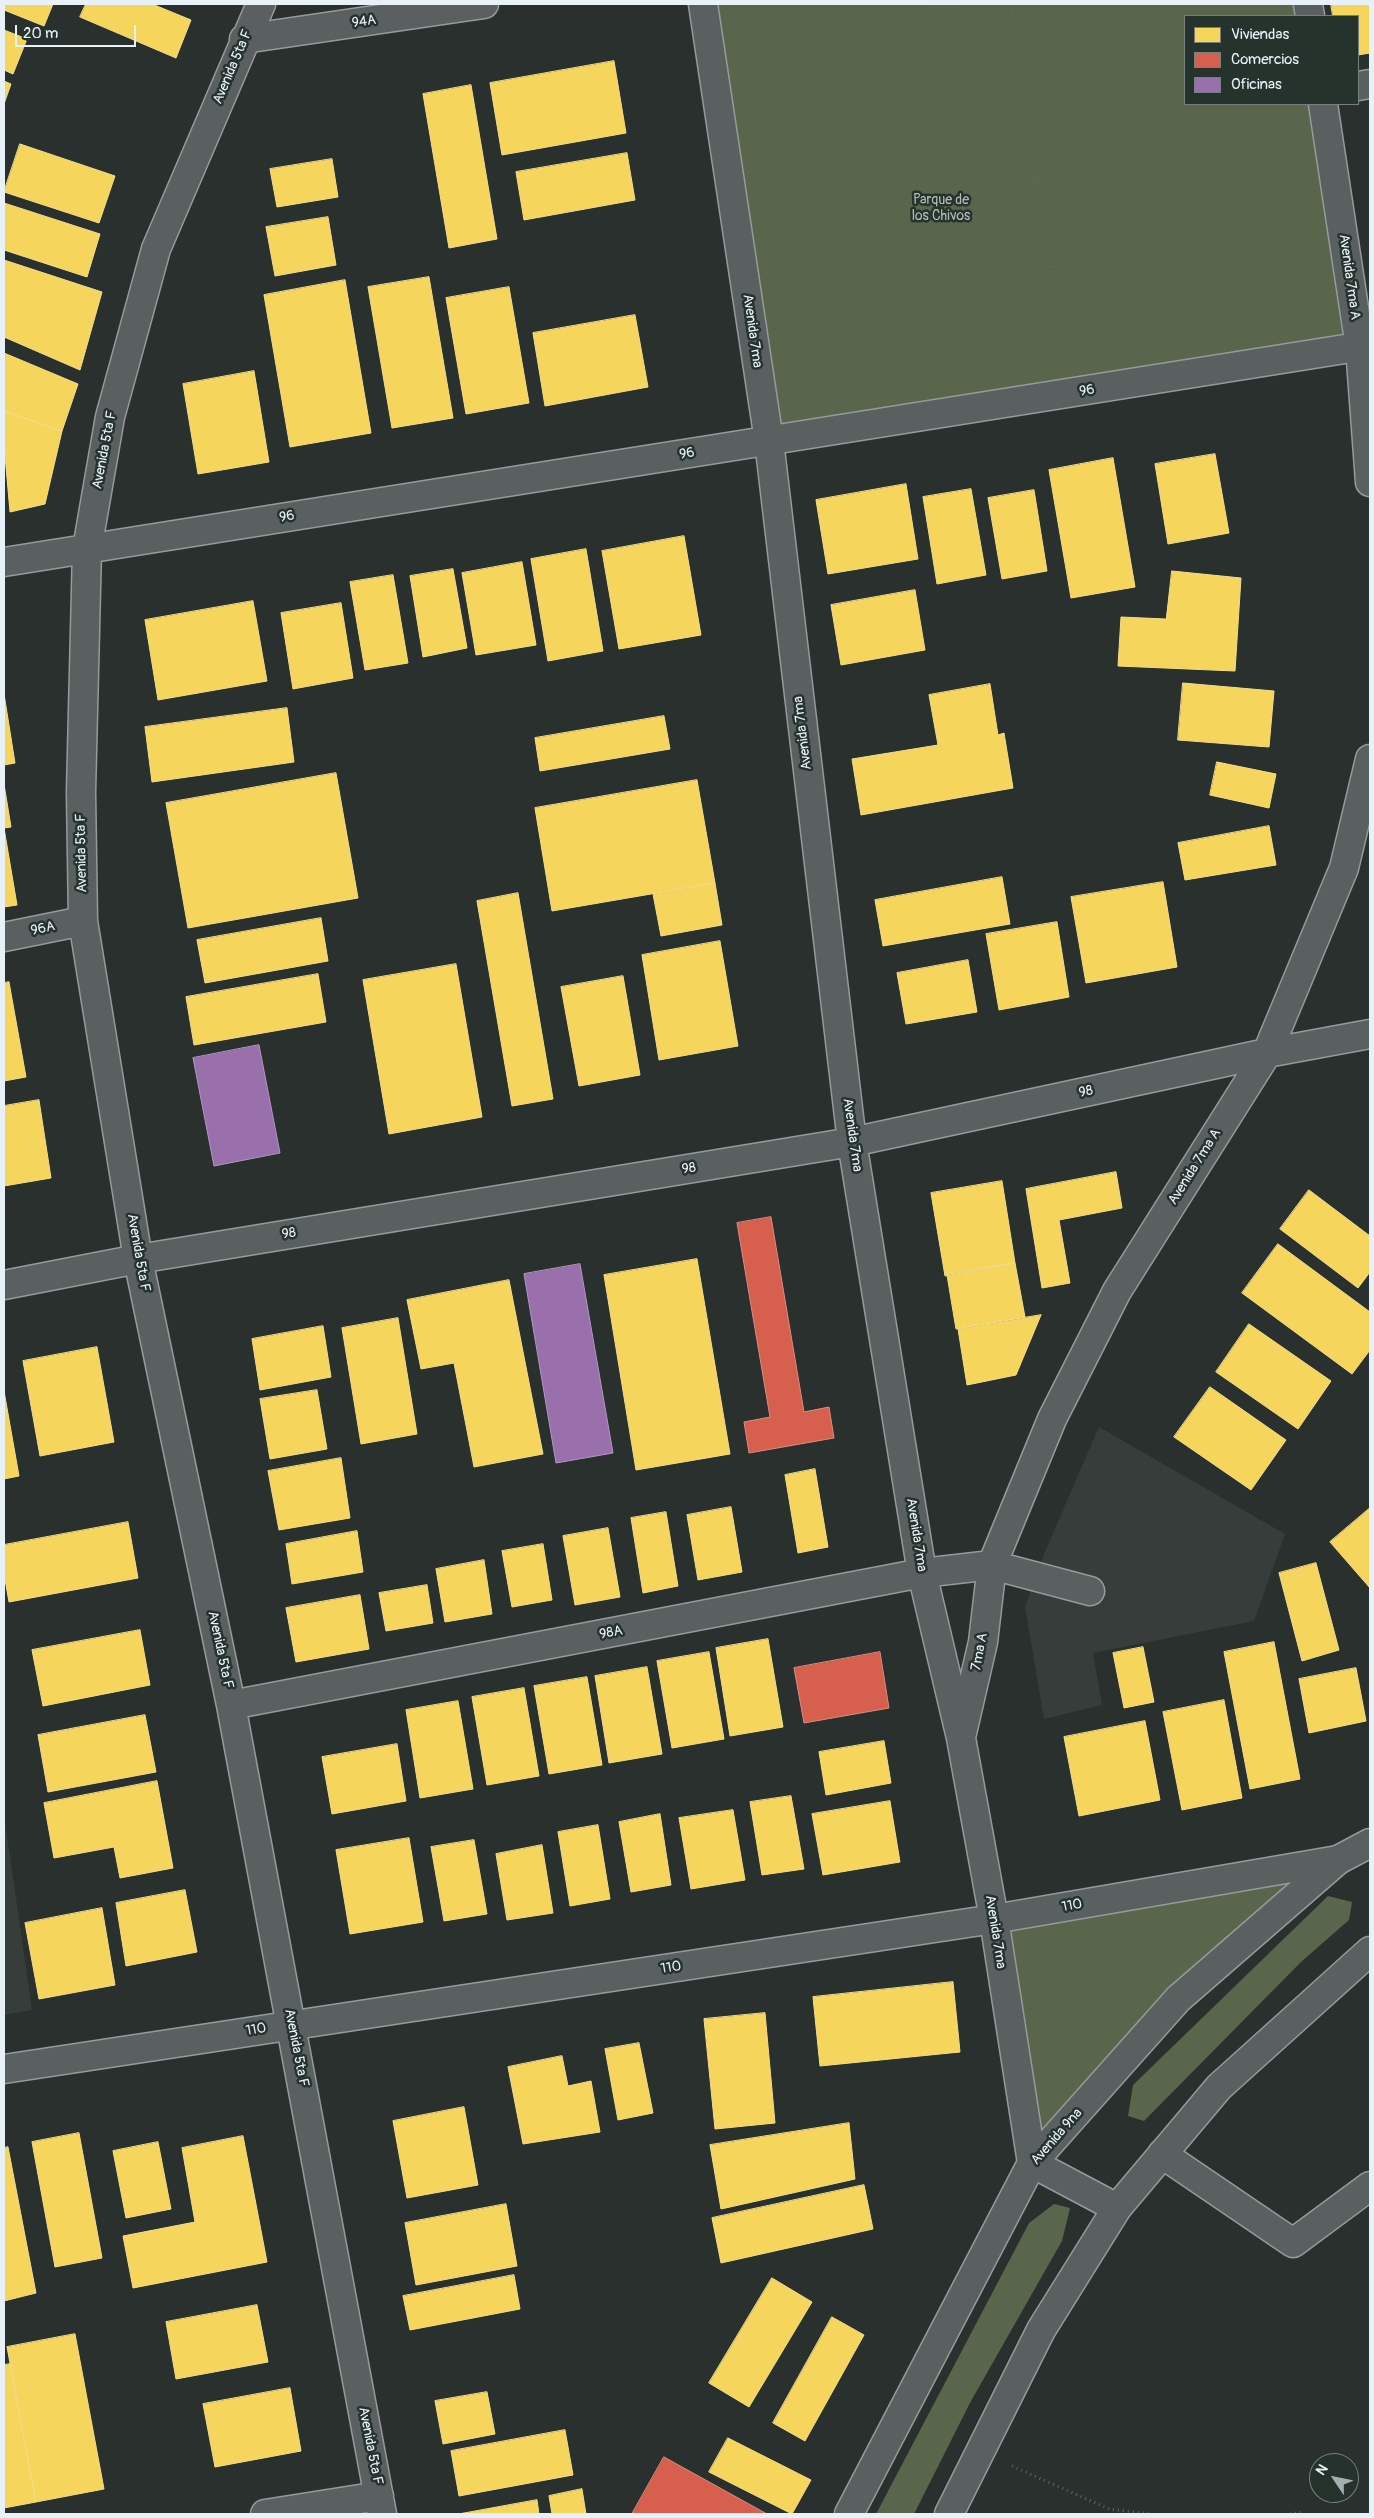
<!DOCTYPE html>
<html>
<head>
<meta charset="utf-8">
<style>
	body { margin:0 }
	#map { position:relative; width:1374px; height:2518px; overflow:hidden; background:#29302d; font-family:Pangolin,sans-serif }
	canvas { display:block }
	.frame { position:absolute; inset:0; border:5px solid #e8f1f8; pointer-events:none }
	.legend { position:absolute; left:1184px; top:15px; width:175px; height:90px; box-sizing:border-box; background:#26332d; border:1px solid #747f7e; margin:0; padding:6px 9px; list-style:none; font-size:15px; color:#e8f1f8 }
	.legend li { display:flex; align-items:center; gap:10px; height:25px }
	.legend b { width:25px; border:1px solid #747f7e }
	.north { position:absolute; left:1309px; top:2453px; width:50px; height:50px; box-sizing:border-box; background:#26332d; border:1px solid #747f7e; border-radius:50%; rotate:304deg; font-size:14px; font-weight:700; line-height:20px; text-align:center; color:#e8f1f8 }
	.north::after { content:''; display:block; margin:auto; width:18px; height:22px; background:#a5adb1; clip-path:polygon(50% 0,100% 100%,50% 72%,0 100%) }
	.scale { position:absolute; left:15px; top:25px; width:121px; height:22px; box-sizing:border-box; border:2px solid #e8f1f8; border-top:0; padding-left:6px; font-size:15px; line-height:18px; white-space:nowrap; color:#e8f1f8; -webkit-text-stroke:4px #26332d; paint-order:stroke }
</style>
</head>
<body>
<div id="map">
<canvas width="1374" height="2518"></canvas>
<div class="frame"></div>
<ul class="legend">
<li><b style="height:14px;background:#f6d55c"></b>Viviendas</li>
<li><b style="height:14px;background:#d6604d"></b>Comercios</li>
<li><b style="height:14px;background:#9970ab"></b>Oficinas</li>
</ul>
<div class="north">N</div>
<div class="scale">20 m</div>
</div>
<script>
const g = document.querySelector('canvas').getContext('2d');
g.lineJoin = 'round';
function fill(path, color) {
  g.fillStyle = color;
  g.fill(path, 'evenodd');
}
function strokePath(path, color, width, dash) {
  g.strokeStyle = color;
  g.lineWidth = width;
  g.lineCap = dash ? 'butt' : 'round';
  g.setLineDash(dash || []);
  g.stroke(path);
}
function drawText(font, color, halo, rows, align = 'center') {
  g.font = font + ' Pangolin,sans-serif';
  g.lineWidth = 5;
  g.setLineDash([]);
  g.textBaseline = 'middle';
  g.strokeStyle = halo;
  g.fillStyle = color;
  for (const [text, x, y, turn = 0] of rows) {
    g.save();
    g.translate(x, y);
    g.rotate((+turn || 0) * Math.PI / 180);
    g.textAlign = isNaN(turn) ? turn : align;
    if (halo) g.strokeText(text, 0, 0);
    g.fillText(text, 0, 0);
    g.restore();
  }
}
const built = new Path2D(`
	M1099,1427l186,107 -31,87 -161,32 9,52 -58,14 -19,-112 19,-53z
	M4,1815l28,195 -28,5z`);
const green = new Path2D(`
	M703,4h605l2,12h-125v88h138l37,243 -591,94z
	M1338,1860l-160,139 -146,164 -38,-244z
	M1328,1896l24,6 -3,18 -47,41 -158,160 -16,-5 5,-31z
	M1054,2204l16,4 -8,33 -91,160 -57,113h-38l153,-291z`);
const homes = new Path2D(`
	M4,4h49l-9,22 -40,-16z
	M86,4h66l39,16 -15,38 -96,-41z
	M1331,4h39v49l-12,2v-39h-25z
	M4,30l23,9 -14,35 -9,-4z
	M614,61l12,72 -124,22 -12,-72z
	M4,81l7,3 -7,20z
	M471,85l26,154 -48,9 -26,-154z
	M20,144l95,32 -16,47 -95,-31z
	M627,153l8,47 -111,20 -8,-48z
	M332,159l6,38 -61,10 -7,-38z
	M4,203l96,31 -13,43 -83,-27z
	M328,217l8,48 -61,11 -9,-49z
	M4,260l98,32 -22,78 -76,-33z
	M429,277l24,141 -61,10 -24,-141z
	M345,280l26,153 -81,14 -26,-152z
	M509,287l20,116 -63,11 -20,-116z
	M635,315l13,72 -103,19 -12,-73z
	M4,353l74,31 -16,47 -58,-20z
	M254,371l15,91 -71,12 -15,-90z
	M4,411l58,20 -17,73 -35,8 -6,-68z
	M1215,454l14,79 -61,11 -13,-80z
	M1113,458l22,129 -64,11 -22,-128z
	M906,484l12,75 -90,15 -12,-74z
	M971,489l15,86 -49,9 -14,-87z
	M1034,490l13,81 -45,8 -14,-81z
	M684,536l17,99 -82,14 -17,-98z
	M586,549l17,102 -55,10 -17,-102z
	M522,562l14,83 -60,10 -14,-82z
	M453,569l14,79 -44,9 -13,-81z
	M1172,571l69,7 -6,93 -117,-5 3,-49 45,2z
	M393,575l15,88 -43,7 -15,-88z
	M915,590l10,60 -84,15 -10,-60z
	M253,601l14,80 -109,19 -13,-80z
	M341,603l12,75 -60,11 -12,-76z
	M1183,683l91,8 -5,56 -91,-7z
	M990,684l8,51 6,-2 9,55 -152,27 -9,-56 86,-14 -9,-50z
	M4,694l11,69 -11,2z
	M287,708l7,54 -142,20 -7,-55z
	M664,716l6,33 -130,22 -5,-33z
	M1217,762l59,12 -7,34 -59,-13z
	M336,773l22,125 -170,30 -22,-125z
	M697,780l18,103 -163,28 -17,-103z
	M4,784l7,43 -7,1 13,77 -13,2z
	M1269,826l7,39 -91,15 -7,-37z
	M1002,877l8,47 -127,22 -8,-46z
	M1163,882l14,85 -91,16 -15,-86z
	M715,883l7,42 -61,11 -8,-42z
	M518,893l35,206 -41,7 -35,-205z
	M321,918l7,43 -123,22 -8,-43z
	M1057,922l12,75 -70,13 -13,-76z
	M720,941l18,105 -79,14 -17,-105z
	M968,960l9,52 -71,12 -9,-51z
	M456,964l26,153 -93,17 -26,-154z
	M318,974l8,48 -132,23 -8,-48z
	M623,976l17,99 -61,11 -18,-99z
	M9,982l17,95 -22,4v-98z
	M39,1100l12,78 -47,8v-80z
	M1116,1172l6,36 -63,12 11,63 -28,5 -16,-99z
	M1002,1181l13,82 -70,13 -14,-83z
	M1309,1190l61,46v36l-12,16 -78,-59z
	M1278,1244l92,68v38l-18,24 -110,-81z
	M697,1259l33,195 -94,16 -32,-195z
	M1015,1263l10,54 -69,12 -9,-54z
	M509,1280l34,174 -69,13 -20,-104 -33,6 -14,-69z
	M1041,1315l-25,60 -49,10 -9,-56z
	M398,1318l19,116 -56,10 -19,-116z
	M1249,1324l82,57 -33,48 -82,-57z
	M323,1326l8,51 -71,13 -8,-51z
	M97,1347l17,95 -74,14 -17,-95z
	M1210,1387l76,53 -35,50 -77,-53z
	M317,1390l10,59 -57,10 -10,-60z
	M4,1391l15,85 -15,3z
	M341,1458l9,60 -71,12 -11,-59z
	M815,1469l13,78 -30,6 -13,-78z
	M731,1507l11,65 -44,8 -11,-65z
	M1370,1508v80l-40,-46z
	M666,1512l12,74 -35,7 -12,-75z
	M128,1522l10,56 -129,24 -5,-28v-29z
	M608,1528l12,69 -45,8 -12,-69z
	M357,1531l6,41 -71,12 -6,-40z
	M543,1544l9,56 -40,7 -10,-56z
	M484,1560l8,54 -47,8 -9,-53z
	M1316,1563l23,87 -37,11 -23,-88z
	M427,1585l6,38 -47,8 -7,-38z
	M360,1595l9,54 -73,13 -10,-54z
	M140,1630l10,55 -107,21 -11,-56z
	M768,1639l15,88 -53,9 -14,-88z
	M1274,1642l26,137 -50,10 -26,-137z
	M1143,1647l11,55 -30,6 -11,-55z
	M709,1652l15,87 -52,9 -15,-87z
	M647,1667l15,87 -53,9 -14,-87z
	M1356,1668l10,53 -57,12 -10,-54z
	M587,1677l15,88 -53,9 -15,-88z
	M524,1688l15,88 -52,9 -15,-88z
	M1224,1700l18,98 -60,12 -19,-98z
	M458,1701l15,88 -53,9 -14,-88z
	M145,1715l11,57 -108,20 -10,-57z
	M1145,1721l15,79 -81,16 -15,-79z
	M884,1741l7,42 -65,12 -7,-43z
	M397,1744l9,57 -74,13 -10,-57z
	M157,1781l16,87 -53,10 -6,-31 -60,11 -10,-55z
	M791,1796l13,73 -42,6 -12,-73z
	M890,1801l10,61 -77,13 -11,-61z
	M733,1810l12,70 -54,9 -12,-71z
	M660,1814l11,71 -40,7 -12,-70z
	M598,1825l12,74 -40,7 -12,-74z
	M409,1838l14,84 -73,12 -14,-84z
	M474,1840l13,74 -43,7 -13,-74z
	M542,1845l11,68 -46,7 -11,-66z
	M185,1890l12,62 -71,14 -10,-63z
	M102,1908l13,77 -76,14 -14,-76z
	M953,1982l7,70 -140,14 -7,-69z
	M765,2013l10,110 -60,6 -11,-110z
	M639,2043l14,70 -35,7 -13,-71z
	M562,2056l6,30 23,-5 9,51 -77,12 -15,-77z
	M464,2107l14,78 -71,13 -14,-77z
	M849,2123l6,56 -134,30 -11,-64z
	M79,2133l23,125 -47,9 -23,-125z
	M243,2136l24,126 -134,26 -10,-52 72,-14 -13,-74z
	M158,2142l13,67 -45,9 -13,-67z
	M8,2147l28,146 -32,8v-153z
	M864,2185l9,44 -152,34 -9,-45z
	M506,2204l11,62 -101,19 -11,-62z
	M514,2275l6,34 -110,21 -7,-34z
	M772,2278l40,24 -63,105 -40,-24z
	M257,2305l11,57 -92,17 -10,-57z
	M832,2317l32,18 -59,106 -32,-18z
	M75,2334l29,155 -68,13 -29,-155z
	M10,2364l26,138 -32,6v-143z
	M290,2388l11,63 -86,16 -12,-63z
	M487,2392l8,42 -52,10 -8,-43z
	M565,2430l8,45 -114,21 -8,-45z
	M728,2438l83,42 -19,34 -83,-42z
	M582,2489l4,25h-34l-3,-18z
	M537,2500l2,14h-80z`);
const shops = new Path2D(`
	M771,1217l33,195 25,-5 5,31 -85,15 -5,-31 26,-5 -33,-194z
	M880,1652l9,56 -85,15 -10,-55z
	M664,2457l103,57h-135z`);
const offices = new Path2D(`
	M259,1045l21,108 -66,13 -21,-108z
	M580,1264l33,189 -57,10 -32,-189z`);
const path = new Path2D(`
	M1011,4l53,355
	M744,39l217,-35
	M773,226l519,-85
	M1012,2466l97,43 44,5
	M1290,2514l12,-2`);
const minor = new Path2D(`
	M261,4l-105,245 -46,168 -23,132 -6,243 2,129 55,338 93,446 151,809
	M703,4l66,437 83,701 70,431 39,165 33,181 38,244 85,45
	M1308,4l2,12
	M244,39l240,-35
	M1358,86l12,-2
	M1323,104l37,243 10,135
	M4,562l1366,-217
	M4,937l79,-16
	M4,1285l134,-26 714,-117 415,-89 103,-19
	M231,1705l691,-132 70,-8 98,26
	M962,1733l21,-91 9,-77 60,-146 65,-128 150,-238 77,-185 26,-109
	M4,2069l990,-150 344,-59
	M1162,2154l131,89 77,-57
	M265,2514l114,-18`);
const major = new Path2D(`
	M849,2514l183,-351 146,-164 160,-139 32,-17
	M949,2514l92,-184 76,-122 102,-121 151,-136`);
const streetNames = [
	["94A",364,22,-8],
	["Avenida 5ta F",233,67,-67],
	["Avenida 7ma A",1349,277,82],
	["Avenida 7ma",752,331,82],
	["96",1087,391,-9],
	["Avenida 5ta F",105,450,-79],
	["96",687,454,-9],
	["96",287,517,-9],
	["Avenida 7ma",803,733,-97],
	["Avenida 5ta F",82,853,-91],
	["96A",43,929,-12],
	["98",1086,1092,-12],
	["Avenida 7ma",852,1135,82],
	["Avenida 7ma A",1195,1167,-58],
	["98",689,1169,-9],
	["98",289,1234,-9],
	["Avenida 5ta F",138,1253,80],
	["Avenida 7ma",916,1535,81],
	["98A",611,1633,-11],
	["Avenida 5ta F",220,1650,78],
	["7ma A",980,1652,-79],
	["110",1072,1906,-10],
	["Avenida 7ma",995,1932,81],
	["110",671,1968,-8],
	["110",256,2030,-9],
	["Avenida 5ta F",296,2048,79],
	["Avenida 9na",1057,2137,-49],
	["Avenida 5ta F",370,2446,79]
];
const parkNames = [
	["Parque de",941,200],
	["los Chivos",941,216]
];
fill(built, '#363d3b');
fill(green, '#5a664b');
fill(homes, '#f6d55c');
strokePath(homes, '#f2dd8b', 1);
fill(shops, '#d6604d');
strokePath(shops, '#db8c80', 1);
fill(offices, '#9970ab');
strokePath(offices, '#b197c2', 1);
strokePath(minor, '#959a9a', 31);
strokePath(major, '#959a9a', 31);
strokePath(path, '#626665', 3, [1, 4]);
strokePath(minor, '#5a6060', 28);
strokePath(major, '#5a6060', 28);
drawText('14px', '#e8f1f8', '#26332d', streetNames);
drawText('14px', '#b2bdb5', '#26332d', parkNames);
</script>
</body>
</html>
